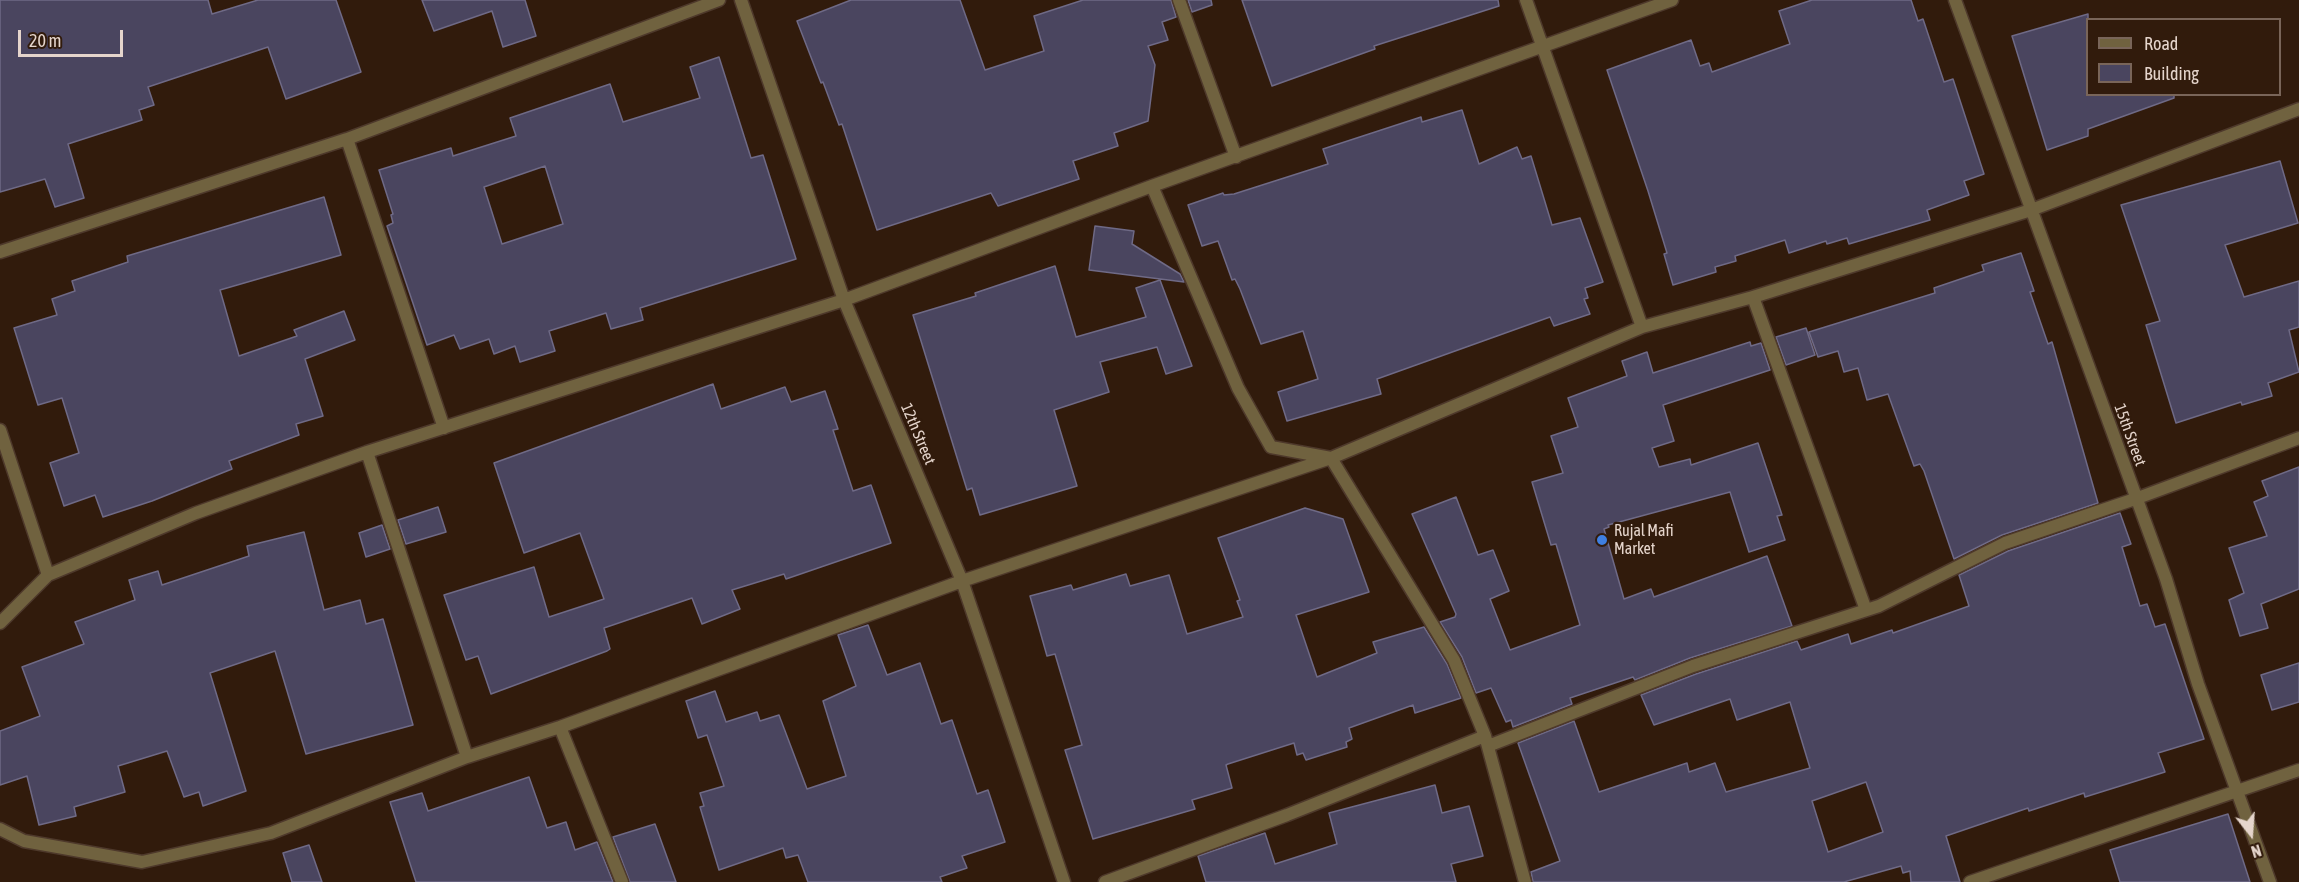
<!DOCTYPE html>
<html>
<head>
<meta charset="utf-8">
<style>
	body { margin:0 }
	#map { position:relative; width:2299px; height:882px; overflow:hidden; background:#311b0c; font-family:"Asap Condensed",sans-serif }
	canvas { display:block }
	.legend { position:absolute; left:2086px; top:18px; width:195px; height:78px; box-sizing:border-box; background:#311b0c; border:2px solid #796559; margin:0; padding:8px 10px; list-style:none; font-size:18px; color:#e5d5cc }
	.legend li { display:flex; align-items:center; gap:12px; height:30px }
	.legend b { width:30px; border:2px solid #796559 }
	.north { position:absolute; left:2221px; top:804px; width:60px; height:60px; -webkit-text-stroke:4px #311b0c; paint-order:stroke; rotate:163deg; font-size:16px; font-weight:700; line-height:24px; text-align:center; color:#e5d5cc }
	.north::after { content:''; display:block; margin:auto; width:21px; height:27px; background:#e5d5cc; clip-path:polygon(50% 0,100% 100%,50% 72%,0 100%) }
	.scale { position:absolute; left:18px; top:30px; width:105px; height:27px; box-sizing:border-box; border:3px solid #e5d5cc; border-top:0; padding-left:8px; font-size:18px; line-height:21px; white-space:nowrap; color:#e5d5cc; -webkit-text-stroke:4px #311b0c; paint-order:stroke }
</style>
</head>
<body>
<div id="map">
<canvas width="2299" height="882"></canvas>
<ul class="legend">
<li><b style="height:8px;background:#70623f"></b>Road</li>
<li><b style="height:16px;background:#4a455f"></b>Building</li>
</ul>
<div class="north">N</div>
<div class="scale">20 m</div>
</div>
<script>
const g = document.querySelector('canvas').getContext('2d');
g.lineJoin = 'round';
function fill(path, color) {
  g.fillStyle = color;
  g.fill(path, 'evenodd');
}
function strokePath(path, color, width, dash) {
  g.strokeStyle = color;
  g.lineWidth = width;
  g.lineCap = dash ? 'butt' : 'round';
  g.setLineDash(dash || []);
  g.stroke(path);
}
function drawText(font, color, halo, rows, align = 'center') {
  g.font = font + ' "Asap Condensed",sans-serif';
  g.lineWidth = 4.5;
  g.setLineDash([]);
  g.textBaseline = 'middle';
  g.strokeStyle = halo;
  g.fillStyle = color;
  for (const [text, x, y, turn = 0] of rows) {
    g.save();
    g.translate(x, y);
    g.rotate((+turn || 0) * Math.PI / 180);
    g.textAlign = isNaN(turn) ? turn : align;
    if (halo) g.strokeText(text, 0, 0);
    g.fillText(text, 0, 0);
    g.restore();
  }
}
const building = new Path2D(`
	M0,0h208l4,14 46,-14h78l25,72 -75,27 -18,-52 -120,40 6,18 -15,5 3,10 -74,24 16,54 -29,9 -10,-28 -45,13z
	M422,0h103l11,36 -33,11 -11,-36 -58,20z
	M851,0h109l25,70 59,-19 -10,-35 49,-16h88l5,17 -14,5 6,18 -20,6 7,19 -7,56 -34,12 4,13 -45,15 6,18 -81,27 -7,-13 -114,37 -35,-106 -3,1 -16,-43 -2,1 -24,-62z
	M1188,0h23l1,5 -20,7z
	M1242,0h256l1,6 -125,40 1,3 -103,37z
	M1812,0h99l7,21 5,-2 21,63 9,-3 31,95 -20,7 5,14 -42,15 3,10 -81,24 -2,-6 -20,6 -1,-3 -37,12 -4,-13 -50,16 1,5 -21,6 1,5 -43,13 -9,-31 3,-1 -19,-62 -41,-121 84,-30 9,26 9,-3 3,9 78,-28 -11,-33z
	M2088,14v80h86v4l-86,31v7l-41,14 -35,-114z
	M719,57l32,101 12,-3 33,104 -156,49 3,12 -32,9 -5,-16 -57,18 6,20 -35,11 -5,-16 -21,8 -5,-15 -29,10 -6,-14 -27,10 -40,-119 6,-3 -2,-8 2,-1 -14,-44 72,-22 2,8 63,-20 -6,-18 100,-34 13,38 77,-24 -10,-31zM545,166l18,58 -61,20 -18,-57z
	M1462,110l17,54 38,-17 5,12 9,-3 21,69 28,-7 23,64 -18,6 3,10 -4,1 6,15 -36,12 -4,-9 -173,62 4,15 -94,27 -9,-29 40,-13 -15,-48 -42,13 -21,-55 -5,-10 -3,1 -14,-39 -16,5 -14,-41 35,-12 1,2 10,-1 94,-30 -5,-15 98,-32 1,5z
	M2280,161l18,62 -73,22 19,52 55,-16v46l-10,3 10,42 -31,11 4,13 -30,9 -1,-3 -65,21 -30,-98 14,-4 -39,-116z
	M324,197l17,58 -121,35 19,66 58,-20 -3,-6 50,-19 11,29 -50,19 18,57 -27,8 3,11 -70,26 3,8 -80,32 -49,16 -8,-22 -31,11 -14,-43 29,-10 -17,-55 -24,7 -24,-77 43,-13 -5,-16 23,-8 -3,-10 56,-19 -1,-6z
	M1095,226l39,5 -2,13 48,30 4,8 -95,-12z
	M2021,253l13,38 -4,1 18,52 4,-2 46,161 -96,32 -48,24 -30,-88 -4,-7 -6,2 -26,-72 -21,6 -9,-32 -14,4 -6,-21 -20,6 -9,-25 126,-39 -1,-5 50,-17 -2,-6z
	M1055,266l21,71 70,-20 -10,-29 24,-8 32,86 -26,8 -9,-27 -57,15 9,30 -55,18 23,76 -97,29 -8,-27 -5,2 -54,-175 63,-19 -1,-3z
	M1806,328l9,27 -29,10 -10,-28z
	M1750,342l1,4 10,-3 9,27 -107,35 11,36 -22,7 7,19 31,-8 1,6 67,-22 24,72 -5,1 8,24 -36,12 -19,-60 -122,33 1,2 -5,2 20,70 27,-10 3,8 113,-41 25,70 -102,32 -55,22 -2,-3 -63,21 2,6 -59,23 -2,-7 -5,2 -15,-34 -15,5 -14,-36 -22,-35 15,-5 1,-3 -44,-100 44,-17 22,58 15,-5 16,41 -19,8 20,51 70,-25 -24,-81 -5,1 -19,-63 31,-9 -12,-37 27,-9 -10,-29 59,-22 -5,-15 25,-9 6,21z
	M713,384l8,25 64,-22 6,15 34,-11 13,38 -5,1 20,61 18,-6 20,58 -105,36 -2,-5 -52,16 8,19 -38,15 -10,-26 -88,30 6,21 -3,2 -116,43 -13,-38 -12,4 -22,-65 90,-28 15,50 55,-18 -24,-66 -56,20 -30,-90z
	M2299,467v122l-38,15 7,24 -28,8 -11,-36 15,-7 -15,-45 38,-12 -13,-34 14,-6 -6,-15z
	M438,507l8,25 -40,12 -8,-24z
	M1305,508l38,11 26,73 -73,23 21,62 60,-24 -4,-11 51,-15 23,37 14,34 -46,15 -2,-8 -64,23 3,11 -6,3 1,5 -41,13 -3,-7 -6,2 -3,-12 -66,21 -2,1 6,23 -40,12 3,9 -102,30 -28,-89 17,-5 -27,-91 -8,2 -17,-60 41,-11 2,5 53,-16 4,12 39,-11 18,59 56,-17 -6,-16 3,-1 -22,-62z
	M2120,513l11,31 -9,3 18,59 7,-2 8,23 10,-3 39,115 -46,14 7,19 -80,25 -1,-4 -55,18 -1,-3 -82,28 14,46h-49l-1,-11 -7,2 -2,-7 -57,16h-311l-2,-10 29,-11 -42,-118 56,-22 25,71 88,-29 2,9 26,-9 11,29 84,-24 -20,-66 -53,18 -7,-21 -76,26 -13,-30 55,-21 101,-33 4,9 47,-16 3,10 41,-14 1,3 76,-27 -10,-31 49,-24zM1866,782l17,50 -55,20 -16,-51z
	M382,525l8,24 -24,8 -7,-24z
	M304,532l20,78 36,-10 6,24 17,-5 30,106 -107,29 -31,-103 -65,22 36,118 -43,15 -4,-14 -15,5 -17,-46 -49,15 7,26 -51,15 2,9 -37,9 -12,-49 -27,9v-54l40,-15 -18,-49 62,-23 -9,-22 60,-22 -6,-20 29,-9 4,14 87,-29 -2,-10z
	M868,625l19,50 33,-12 21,61 11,-4 25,74 11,-4 17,52 -43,14 5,12 -27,9 2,5h-134l-10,-27 -12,3 -3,-10 -64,22 -19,-63 4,-1 -4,-13 24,-7 -17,-51 -9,3 -12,-37 29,-10 11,31 31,-10 3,9 19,-6 28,74 39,-13 -23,-75 33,-15 -18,-51z
	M2299,663v39l-27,8 -11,-35z
	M529,777l18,51 19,-6 9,28 22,-8 16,40h-197l-26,-80 32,-9 6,18z
	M1435,785l7,28 27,-7 14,50 -32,8 5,18h-250l-8,-26 67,-23 10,31 62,-20 -8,-31z
	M2228,814l22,68h-130l-10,-32z
	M655,824l21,58h-46l-17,-45z
	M309,845l13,37h-30l-9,-29z`);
const minor = new Path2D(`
	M741,0l103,300 118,281 102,301
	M1179,0l57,157
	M1526,0l116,327
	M1955,0l211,579 32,105 72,198
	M347,139l97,289
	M1152,186l86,202 33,59 60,11 123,202 31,76 40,146
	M0,252l347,-113 372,-139
	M1753,297l113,313
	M0,430l48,145
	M367,452l100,305
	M0,623l48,-48 148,-62 171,-61 477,-152 308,-114 520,-186
	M560,727l62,155
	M1488,746l205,-80 186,-60 126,-63 130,-44 164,-61
	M0,829l24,12 118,21 129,-29 196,-76 93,-30 402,-146 369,-123 311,-131 111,-30 278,-87 268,-101
	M1105,882l182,-67 198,-79
	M1970,882l329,-112`);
const markers = [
	[1602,540,6,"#3f7fe0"]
];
const streetNames = [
	["12th Street",918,434,67],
	["15th Street",2130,435,70]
];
const poiNames = [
	["Rujal Mafi",1614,531],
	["Market",1614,549]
];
fill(building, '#4a455f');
strokePath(building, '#6f6a86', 1.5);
strokePath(minor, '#4e392b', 15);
strokePath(minor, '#70623f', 12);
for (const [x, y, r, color] of markers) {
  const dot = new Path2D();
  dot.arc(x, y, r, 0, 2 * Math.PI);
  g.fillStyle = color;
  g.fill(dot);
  strokePath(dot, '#311b0c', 2);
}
drawText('16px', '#e5d5cc', '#311b0c', streetNames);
drawText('16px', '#e5d5cc', '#311b0c', poiNames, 'left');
</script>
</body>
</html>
